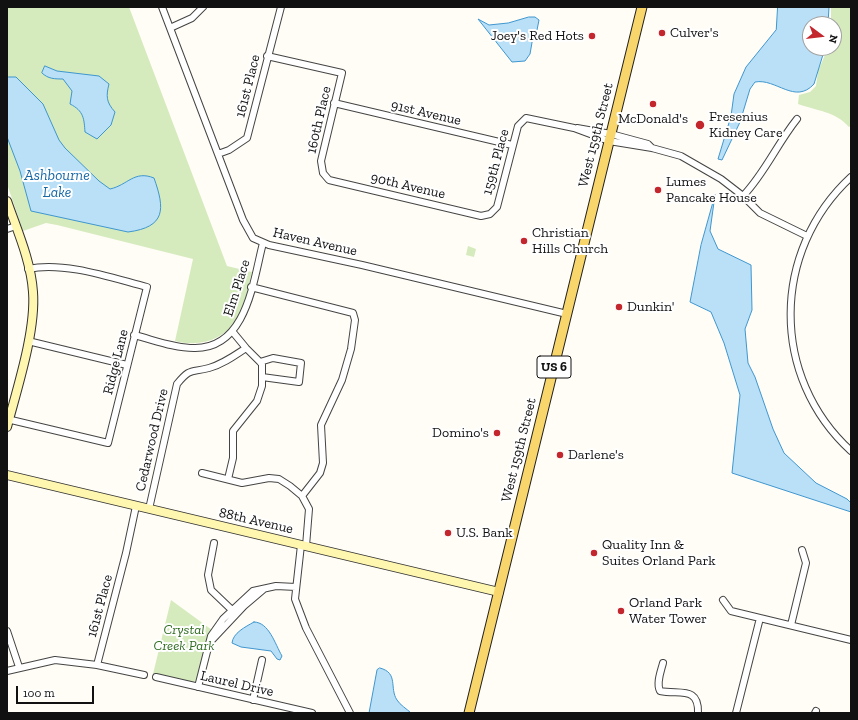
<!DOCTYPE html>
<html>
<head>
<meta charset="utf-8">
<style>
	body { margin:0 }
	#map { position:relative; width:858px; height:720px; overflow:hidden; background:#fffdf5; font-family:"Zilla Slab",serif }
	canvas { display:block }
	.frame { position:absolute; inset:0; border:8px solid #111; pointer-events:none }
	.north { position:absolute; left:802px; top:16px; width:40px; height:40px; box-sizing:border-box; background:#fff; border:1px solid #a0a0a0; border-radius:50%; rotate:105deg; font-size:11px; font-weight:700; line-height:16px; text-align:center; color:#111 }
	.north::after { content:''; display:block; margin:auto; width:14px; height:18px; background:#c4262e; clip-path:polygon(50% 0,100% 100%,50% 72%,0 100%) }
	.scale { position:absolute; left:16px; top:686px; width:78px; height:18px; box-sizing:border-box; border:2px solid #111; border-top:0; padding-left:5px; font-size:12px; line-height:14px; white-space:nowrap; color:#111; -webkit-text-stroke:3px #fff; paint-order:stroke }
</style>
</head>
<body>
<div id="map">
<canvas width="858" height="720"></canvas>
<div class="frame"></div>
<div class="north">N</div>
<div class="scale">100 m</div>
</div>
<script>
const g = document.querySelector('canvas').getContext('2d');
g.lineJoin = 'round';
function fill(path, color) {
  g.fillStyle = color;
  g.fill(path, 'evenodd');
}
function strokePath(path, color, width, dash) {
  g.strokeStyle = color;
  g.lineWidth = width;
  g.lineCap = dash ? 'butt' : 'round';
  g.setLineDash(dash || []);
  g.stroke(path);
}
function drawText(font, color, halo, rows, align = 'center') {
  g.font = font + ' "Zilla Slab",serif';
  g.lineWidth = 4;
  g.setLineDash([]);
  g.textBaseline = 'middle';
  g.strokeStyle = halo;
  g.fillStyle = color;
  for (const [text, x, y, turn = 0] of rows) {
    g.save();
    g.translate(x, y);
    g.rotate((+turn || 0) * Math.PI / 180);
    g.textAlign = isNaN(turn) ? turn : align;
    if (halo) g.strokeText(text, 0, 0);
    g.fillText(text, 0, 0);
    g.restore();
  }
}
const green = new Path2D(`
	M7,7h122l98,259 25,6c-4,15 -6,34 -15,47 -14,22 -38,28 -62,22l18,-82 -136,-34 -11,-2 -23,8 -16,-47z
	M831,7h20v119l-2,1c-14,-16 -32,-16 -51,-23l1,-9 11,-3 6,-6 2,-15 10,-23h6v-24h-3z
	M468,246l8,3 -2,8 -8,-2z
	M171,600l41,30 -6,15 -9,34 -3,3 -41,-8z`);
const water = new Path2D(`
	M778,7h51l-1,17h-18v24h15l-11,36c-19,21 -38,-6 -59,-2l-5,7 -10,33 -18,38 -4,-1 13,-43 3,-22 12,-27 30,-37z
	M529,17h6l4,3 -2,10 -3,1 -4,23 -5,7 -13,1 -34,-43 11,6 19,-2z
	M45,66l12,5 42,5 10,8c-3,12 -3,18 6,28l-4,13 -14,14 -12,-7c-1,-13 -1,-21 -15,-28l2,-13 -9,-12c-8,0 -15,0 -21,-6z
	M9,77h7l27,27 16,36 6,8 34,33 11,8c18,-4 24,-19 44,-11 11,31 12,49 -26,54l-97,-21 -11,-40 -13,-34v-59z
	M715,195l-5,36 8,18 33,16 1,45 -7,19 3,34 7,14 18,52 11,24 32,30 31,16 4,4v9l-119,-39 8,-78 -16,-52 -13,-31 -21,-10 11,-57z
	M254,622c15,0 21,22 28,34l-2,4 -3,-1 -6,-8 -30,-4 -9,-4c1,-10 13,-16 22,-21z
	M380,668c19,5 9,20 17,32 3,5 10,9 14,13h-42l8,-43z`);
const street = new Path2D(`
	M162,7l81,213 10,18 16,7 93,20 205,49
	M170,28l22,-10 11,-11
	M267,56l75,17 -21,88 2,12 6,7 152,36 9,-2 7,-7 21,-81 8,-8 48,10 35,13 43,7 29,8 40,23 22,17 17,17 47,23
	M334,103l178,42
	M577,128l34,6 37,10 4,4
	M218,154l11,-4 18,-12 34,-131
	M851,177c-80,74 -81,200 0,274
	M743,196c22,-23 34,-52 54,-77
	M7,229l9,-3
	M251,287l102,26 2,7 -4,29 -9,31 -21,45 2,38 -3,10 -18,23
	M134,335c20,5 40,13 60,13 53,1 59,-67 69,-105
	M28,341l99,24
	M260,362l13,-4 28,5 -2,19 -37,-5
	M7,419l101,24 39,-156c-35,-9 -83,-26 -119,-18
	M202,473l40,10 27,-5 10,1 11,7 12,10 7,13 -3,37
	M228,479l5,-21v-27l24,-30 5,-15v-22l-16,-16 -14,-17
	M149,509l28,-125c14,-17 14,-11 32,-16 14,-4 25,-12 37,-20
	M214,543l-6,32 3,15 23,22
	M301,545l-6,54 11,29 44,85
	M723,600l8,11 120,29
	M791,625l15,-62 -4,-13
	M7,631l12,36
	M212,640l32,-34 20,-17
	M663,663c-2,8 -7,20 -3,28 20,4 39,-5 38,22
	M97,665l29,-112 10,-47
	M7,671l48,-11 42,5 47,10
	M156,677l156,36
	M198,687l13,-51 12,-17 30,-28 23,-5 20,1
	M253,700l9,-40
	M736,713l24,-95
	M815,713l1,-2`);
const secondary = new Path2D(`
	M7,201c10,29 24,60 26,91 3,39 -16,97 -26,135
	M7,475l492,117`);
const primary = new Path2D(`
	M469,713l173,-706`);
const markers = [
	[662,33,4,"#c4262e"],
	[592,36,4,"#c4262e"],
	[653,104,4,"#c4262e"],
	[700,125,5,"#c4262e"],
	[658,190,4,"#c4262e"],
	[524,241,4,"#c4262e"],
	[619,307,4,"#c4262e"],
	[497,433,4,"#c4262e"],
	[560,455,4,"#c4262e"],
	[448,533,4,"#c4262e"],
	[594,553,4,"#c4262e"],
	[621,611,4,"#c4262e"]
];
const shields = [
	[554,367,34]
];
const shieldNames = [
	["US 6",554,367]
];
const poiNames = [
	["Culver's",670,33],
	["Joey's Red Hots",584,36,"right"],
	["Fresenius",709,117],
	["Kidney Care",709,133],
	["McDonald's",653,119,"center"],
	["Lumes",666,182],
	["Pancake House",666,198],
	["Christian",532,233],
	["Hills Church",532,249],
	["Dunkin'",627,307],
	["Domino's",489,433,"right"],
	["Darlene's",568,455],
	["U.S. Bank",456,533],
	["Quality Inn &",602,545],
	["Suites Orland Park",602,561],
	["Orland Park",629,603],
	["Water Tower",629,619]
];
const streetNames = [
	["161st Place",248,86,-76],
	["91st Avenue",426,113,13],
	["160th Place",319,120,-77],
	["West 159th Street",596,135,-76],
	["159th Place",496,162,-75],
	["90th Avenue",408,186,13],
	["Haven Avenue",315,242,13],
	["Elm Place",237,288,-72],
	["Ridge Lane",116,362,-76],
	["Cedarwood Drive",152,440,-77],
	["West 159th Street",519,450,-76],
	["88th Avenue",256,521,13],
	["161st Place",100,606,-75],
	["Laurel Drive",237,684,13]
];
const parkNames = [
	["Crystal",184,630],
	["Creek Park",184,646]
];
const waterNames = [
	["Ashbourne",57,176],
	["Lake",57,193]
];
fill(green, '#d5ebbd');
fill(water, '#b9e0f7');
strokePath(water, '#3f96cf', 1);
strokePath(street, '#444', 8);
strokePath(secondary, '#333', 10);
strokePath(primary, '#222', 11);
strokePath(street, '#fff', 6);
strokePath(secondary, '#fff6b0', 8);
strokePath(primary, '#f9d66b', 9);
for (const [x, y, r, color] of markers) {
  const dot = new Path2D();
  dot.arc(x, y, r, 0, 2 * Math.PI);
  g.fillStyle = color;
  g.fill(dot);
  strokePath(dot, '#fff', 1.5);
}
for (const [x, y, w] of shields) {
  const box = new Path2D();
  box.roundRect(x - w / 2, y - 11, w, 22, 3);
  g.fillStyle = '#fff';
  g.fill(box);
  strokePath(box, '#111', 1);
}
drawText('bold 13px', '#111', null, shieldNames);
drawText('14px', '#111', '#fff', poiNames, 'left');
drawText('14px', '#111', '#fff', streetNames);
drawText('italic 14px', '#2f6b1f', '#fff', parkNames);
drawText('italic 15px', '#1768a6', '#fff', waterNames);
</script>
</body>
</html>
